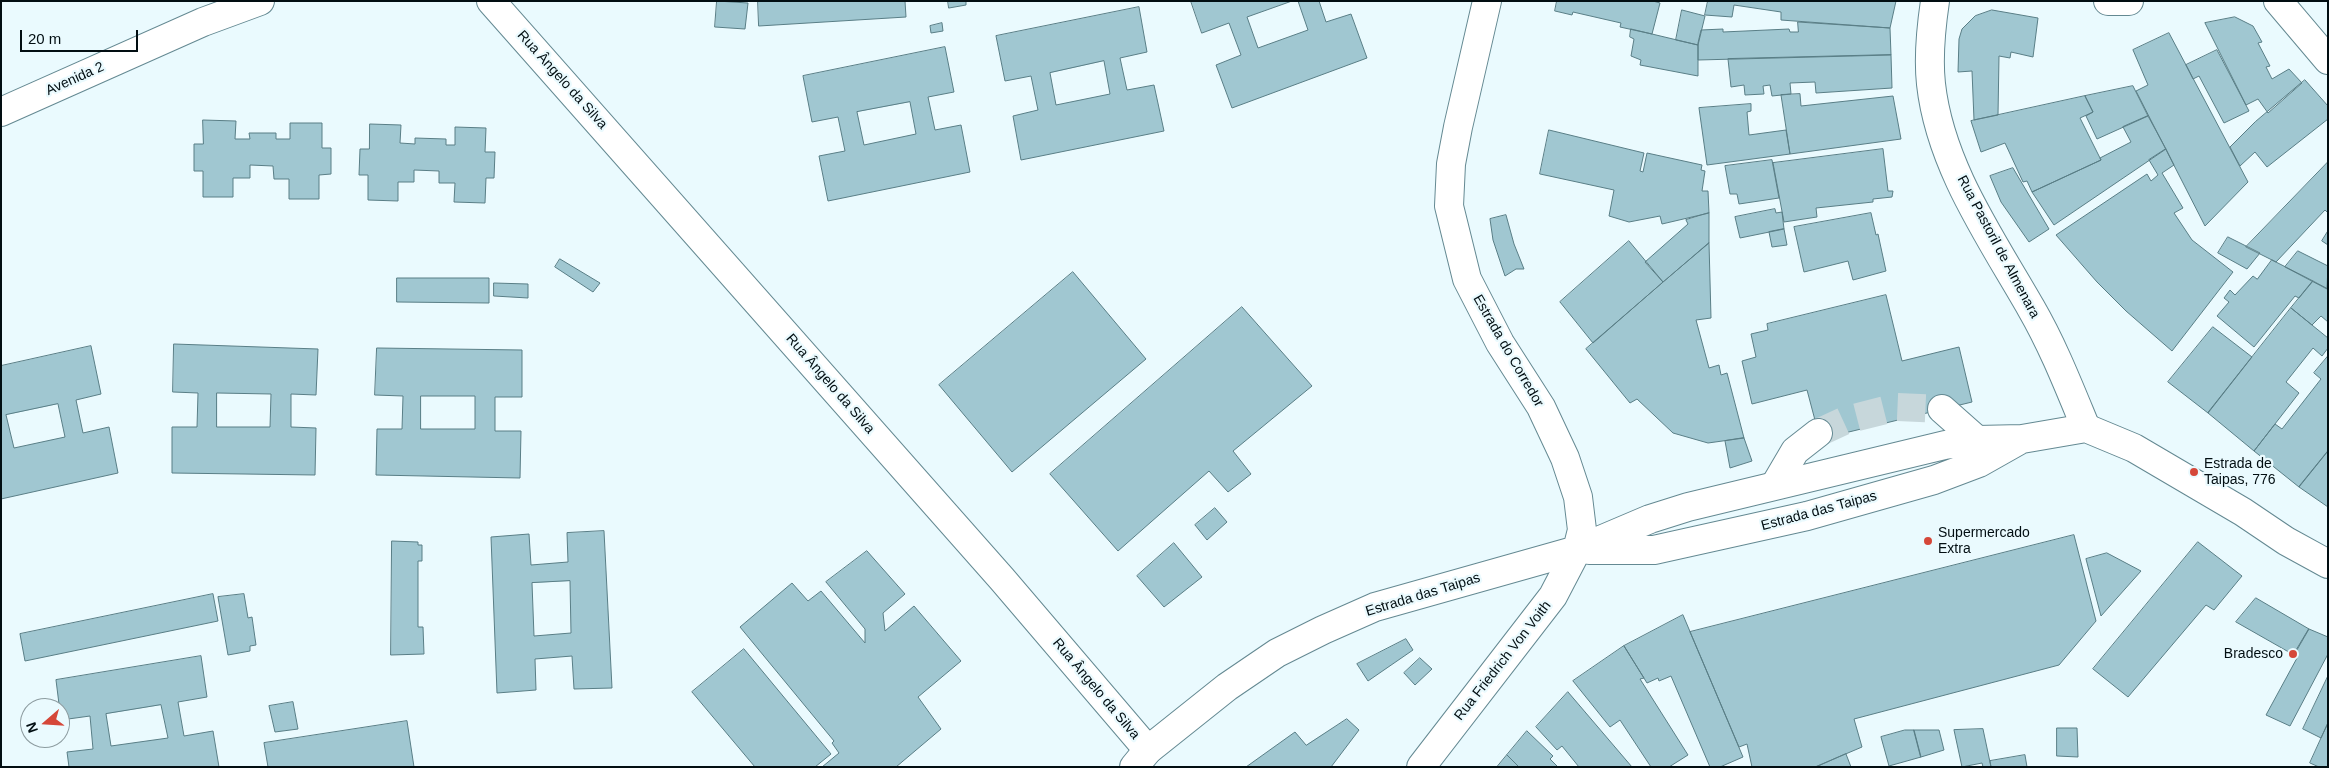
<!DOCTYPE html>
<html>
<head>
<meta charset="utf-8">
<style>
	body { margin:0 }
	#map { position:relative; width:2329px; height:768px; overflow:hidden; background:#eafafe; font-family:Arial,sans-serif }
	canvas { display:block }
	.frame { position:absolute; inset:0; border:2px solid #020e12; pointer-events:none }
	.north { position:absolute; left:20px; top:698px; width:50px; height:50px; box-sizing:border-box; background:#eafafe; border:1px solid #8d9ca0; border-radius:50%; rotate:251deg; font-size:14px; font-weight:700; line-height:20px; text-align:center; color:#020e12 }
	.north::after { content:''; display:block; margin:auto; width:18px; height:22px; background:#d54739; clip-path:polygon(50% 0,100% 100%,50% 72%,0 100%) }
	.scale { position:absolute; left:20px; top:30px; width:118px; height:22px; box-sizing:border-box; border:2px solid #020e12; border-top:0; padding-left:6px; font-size:15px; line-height:18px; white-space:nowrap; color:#020e12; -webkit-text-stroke:4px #eafafe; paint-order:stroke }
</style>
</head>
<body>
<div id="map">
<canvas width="2329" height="768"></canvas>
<div class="frame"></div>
<div class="north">N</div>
<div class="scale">20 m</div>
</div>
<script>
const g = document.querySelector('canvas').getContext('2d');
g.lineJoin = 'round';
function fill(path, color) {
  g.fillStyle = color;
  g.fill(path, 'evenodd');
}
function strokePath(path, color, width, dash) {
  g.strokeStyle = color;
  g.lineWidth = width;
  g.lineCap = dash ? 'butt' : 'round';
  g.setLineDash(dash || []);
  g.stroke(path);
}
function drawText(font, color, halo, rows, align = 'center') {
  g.font = font + ' Arial,sans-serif';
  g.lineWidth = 4.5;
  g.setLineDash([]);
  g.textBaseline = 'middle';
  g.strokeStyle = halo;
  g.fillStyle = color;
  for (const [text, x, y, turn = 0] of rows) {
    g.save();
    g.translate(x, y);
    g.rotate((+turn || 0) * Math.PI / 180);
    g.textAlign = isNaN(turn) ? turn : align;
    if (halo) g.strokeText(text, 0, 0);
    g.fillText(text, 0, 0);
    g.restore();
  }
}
const building = new Path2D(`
	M717,1l31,2 -3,26 -30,-2z
	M758,1h147l1,16 -147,9z
	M948,1h18v4l-17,3z
	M1191,1h101l-45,16 11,31 50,-18 -10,-29h21l7,21 25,-8 16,44 -135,50 -16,-43 25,-10 -12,-32 -27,10z
	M1557,1h96l7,2 -8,31 -32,-7 1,-4 -48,-11 -1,3 -17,-4z
	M1708,1h188l-6,27 -109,-8v-8l-47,-7 -2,12 -27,-2z
	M1139,7l8,45 -27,6 7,32 27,-5 10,46 -143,29 -8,-44 25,-6 -7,-34 -26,5 -9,-45zM1104,61l6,33 -54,11 -6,-32z
	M1682,10l23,6 -7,29 -22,-5z
	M1992,10l46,8 -5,39 -22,-5 -1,6 -11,-2 -1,59 -24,5 -2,-49 -14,1 1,-33 3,-10 13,-13z
	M2235,17l18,9 9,16 -4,1 12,23 -4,1 6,12 17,-10 13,14 -34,30 -10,-14 -12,6 -41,-82z
	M1798,22l92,6 1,27 -193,5v-17l3,-13 22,-1v3l66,-3 1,3h8z
	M942,23l1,8 -12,2 -1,-7z
	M1631,29l67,16v31l-58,-11 1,-5 -10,-4 3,-17 -4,-2z
	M2169,33l79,149 -43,44 -69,-135 12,-6 -15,-35z
	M945,47l9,45 -26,5 7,33 26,-5 9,47 -142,29 -9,-45 26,-5 -7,-34 -26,5 -9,-46zM910,102l6,32 -52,11 -7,-33z
	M2217,50l32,61 -25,12 -25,-47 -6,3 -7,-14z
	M1891,55l1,33 -76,5 -1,-11 -25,1 1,11 -19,2 -2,-11 -7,1 1,8 -19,1 -1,-10 -13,2 -3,-28z
	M2305,80l23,26v13l-61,48 -12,-15 -15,14 -10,-19 25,-25z
	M2133,86l15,30 -51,23 -11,-23 7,-4 -8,-16z
	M1800,94l1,12 92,-10 8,43 -111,15 -9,-59z
	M2085,96l8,16 -13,6 21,42 -69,32 -5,-11 -4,1 -18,-39 -24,9 -10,-31z
	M1751,104v7l-4,1 2,23 37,-5 4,24 -83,11 -8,-57z
	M2148,116l18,33 -112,76 -22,-33 69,-32 -1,-2 31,-16 -8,-15z
	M203,120l33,1 -1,18h15l-1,-6h27v6h14v-16h32v25h9v26l-12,1v24h-30v-20h-15l-1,-13 -23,-1v13h-17v19h-30v-26h-9v-27h9z
	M370,124l31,1 -1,18 15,1v-6l31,1v6h9v-18l31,1 -1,24h10l-1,26h-8l-1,25 -31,-1 1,-19h-16v-12l-25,-1v12h-16v19l-30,-1v-25h-9l1,-26h9z
	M1549,130l95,23 -4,18 3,1 4,-19 55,12 -1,5 4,1 -3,20h6l1,22 -47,11 -2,-8 -31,6 -20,-6 5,-26 -74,-16z
	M1883,149l5,42h5l-1,6 -19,2v3l-57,6 1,9 -33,5 -11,-59z
	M2166,149l8,16 -12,8 21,35 -9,5 18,27 41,32 -61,79 -46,-40 -29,-29 -41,-47 91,-61 4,7 7,-6 -9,-15z
	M1772,160l7,38 -40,6 -2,-10h-7l-5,-28z
	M2328,162v51l-3,-3 -49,52 -30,-15z
	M2013,168l36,61 -20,13 -28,-40 -11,-26z
	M1775,209l1,4 6,-1 2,17 -44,9 -5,-21z
	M1709,213v30l-46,39 -18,-20 43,-38 -2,-4z
	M1871,213l5,22 2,-1 8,37 -33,9 -5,-19 -44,11 -10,-45z
	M1506,215l8,29 10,25h-8l-11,7 -12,-36 -3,-21z
	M1784,229l3,16 -15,2 -3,-15z
	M2328,231v14l-6,-4z
	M2228,237l32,16 -13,16 -29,-16z
	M1629,241l34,41 -70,61 -33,-41z
	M1709,243l2,75 -15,2 13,48 10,-3 2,10 6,-2 17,65 -36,5 -35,-10 -36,-34 -7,4 -44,-54z
	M2298,251l30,15 -1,23 -42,-22z
	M560,259l40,24 -7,9 -38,-25z
	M2272,260l41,21 -14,17 -4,-2 -41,51 -37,-31 12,-14 -5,-4 6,-8 5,5 18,-19 4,3z
	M1073,272l73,87 -134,113 -73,-87z
	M397,278h92v25l-92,-1z
	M2313,281l15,8v33l-7,-6 -9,9 -21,-17z
	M494,283l34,1v14l-34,-2z
	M1886,295l16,66 57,-14 13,55 -152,37 -13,-49 -55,14 -10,-43 14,-4 -5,-23 17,-4 -1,-6z
	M1242,307l70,79 -79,65 18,23 -23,18 -19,-21 -91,80 -68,-77z
	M2291,308l37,30v10l-6,8 -9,-8 -27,34 13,11 -45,58 -46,-38z
	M2213,327l39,30 -44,56 -40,-31z
	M174,344l144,5 -2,46 -25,-1v33l25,1 -1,47 -143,-2v-46h25l1,-34 -25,-1zM217,393l54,1 -1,33h-53z
	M91,346l10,48 -25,6 7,33 26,-6 9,46 -117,26v-133zM58,404l7,33 -51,11 -8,-33z
	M377,348l145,2v47h-27v34h26l-1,47 -144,-3 1,-46h25l1,-33 -28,-1zM421,396h54v33h-54z
	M2328,356v95l-29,36 -45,-36 21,-27 7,5 39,-50 -7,-6z
	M1744,438l8,23 -22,7 -5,-27z
	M2328,451v56l-29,-20z
	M1215,508l12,14 -20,18 -12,-15z
	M604,531l8,157 -38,1 -2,-33 -37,3 1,31 -39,3 -6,-156 38,-3 2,31 37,-3 -1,-29zM570,581l1,52 -37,3 -2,-53z
	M2074,535l22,86 -37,44 -205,54 8,28 -47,20h-63l-5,-23 -8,3 -49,-115z
	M392,541l26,1v3h4v16h-4v66h5l1,27 -33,1z
	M2198,542l44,34 -28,34 -8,-5 -78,92 -35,-28z
	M1174,543l28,34 -38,30 -27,-31z
	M867,551l38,43 -22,19 2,18 29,-25 47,55 -43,36 23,32 -45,38h-74l17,-14 -7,-10 2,-2 -94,-114 52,-44 16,18 13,-10 44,52v-14l-39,-47z
	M2107,553l34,18 -40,45 -15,-57z
	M213,594l5,27 -193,40 -5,-27z
	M244,594l4,24 4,-1 4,28 -6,1v5l-22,4 -10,-58z
	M2256,598l53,31 -15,26 -58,-33z
	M1683,615l60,142 -23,10h-10l-39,-91 -12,5 -1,-3 -11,5 -23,-37z
	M2309,629l19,8v17l-38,72 -24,-11 31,-57 -4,-2z
	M1406,639l7,11 -45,31 -11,-17z
	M1624,646l20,32 -4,1 48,76 -19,12h-18l-31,-47 -10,7 -37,-46z
	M744,649l87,105 -16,13h-60l-63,-75z
	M201,656l6,41 -29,5 6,34 29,-5 6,36h-150l-2,-15 26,-3 -3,-33 -29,4 -5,-40zM161,705l7,33 -57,8 -5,-32z
	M1420,658l12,11 -17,16 -11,-12z
	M2328,676v47l-7,15 -18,-9z
	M1568,692l64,75h-53l-17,-21 -5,4 -21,-23z
	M293,702l5,27 -23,3 -6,-26z
	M1347,719l12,11 -28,37h-85l49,-35 11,13z
	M407,721l7,46h-146l-4,-24z
	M2328,723v44h-9l-9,-4z
	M2057,728h20l1,29 -21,-1z
	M1983,729l8,38h-8l-1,-4 -20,4 -8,-37z
	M1905,730h9l7,27 -32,9 -8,-29z
	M1914,730h25l5,20 -23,7z
	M1527,731l26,25 -3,3 8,8h-39l-12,-12z
	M1846,754l5,13h-36l3,-1z
	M1507,755l12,12h-22z
	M2025,755l2,12h-36l-1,-6z`);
const minorTunnel = new Path2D(`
	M1818,433l28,-13 51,-13 45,2`);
const minor = new Path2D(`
	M491,1l511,578 146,171
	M1935,1c-4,27 -7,56 -4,83 9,82 60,154 100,224 22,38 38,79 55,120
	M2108,1h21
	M2278,1l50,59
	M1,112l202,-90 57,-21
	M1942,409l35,31
	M1775,485l20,-34 23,-18
	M1421,767l132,-171 24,-46`);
const major = new Path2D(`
	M1487,1l-29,126 -7,37 -2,42 18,73 33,64 41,64 24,51 13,39 4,33 -5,20
	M1589,550h65l153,-34 127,-36 45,-17 39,-22
	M1134,767l14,-17 79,-63 50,-34 46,-23 52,-23 202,-57 73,-31 38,-12 257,-62 32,-5 45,-1 64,-11 48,20 109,64 43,29 42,23`);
const markers = [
	[2194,472,5,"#d54739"],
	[1928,541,5,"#d54739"],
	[2293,654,5,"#d54739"]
];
const streetNames = [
	["Avenida 2",75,79,-24],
	["Rua Ângelo da Silva",562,80,48],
	["Rua Pastoril de Almenara",1998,247,62],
	["Estrada do Corredor",1508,351,60],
	["Rua Ângelo da Silva",830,384,49],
	["Estrada das Taipas",1819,511,-15],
	["Estrada das Taipas",1423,595,-17],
	["Rua Friedrich Von Voith",1503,661,-52],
	["Rua Ângelo da Silva",1096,689,50]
];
const poiNames = [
	["Estrada de",2204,464],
	["Taipas, 776",2204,480],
	["Supermercado",1938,533],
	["Extra",1938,549],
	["Bradesco",2283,654,"right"]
];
fill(building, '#a0c7d1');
strokePath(building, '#597e86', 1);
strokePath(minorTunnel, '#c7d7db', 28, [28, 14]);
strokePath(minor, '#648992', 30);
strokePath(major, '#648992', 30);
strokePath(minor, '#fff', 28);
strokePath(major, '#fff', 28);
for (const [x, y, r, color] of markers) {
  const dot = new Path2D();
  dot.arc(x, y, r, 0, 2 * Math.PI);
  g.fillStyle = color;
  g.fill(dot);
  strokePath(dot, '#eafafe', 2);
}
drawText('14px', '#020e12', '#eafafe', streetNames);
drawText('14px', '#020e12', '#eafafe', poiNames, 'left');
</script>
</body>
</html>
